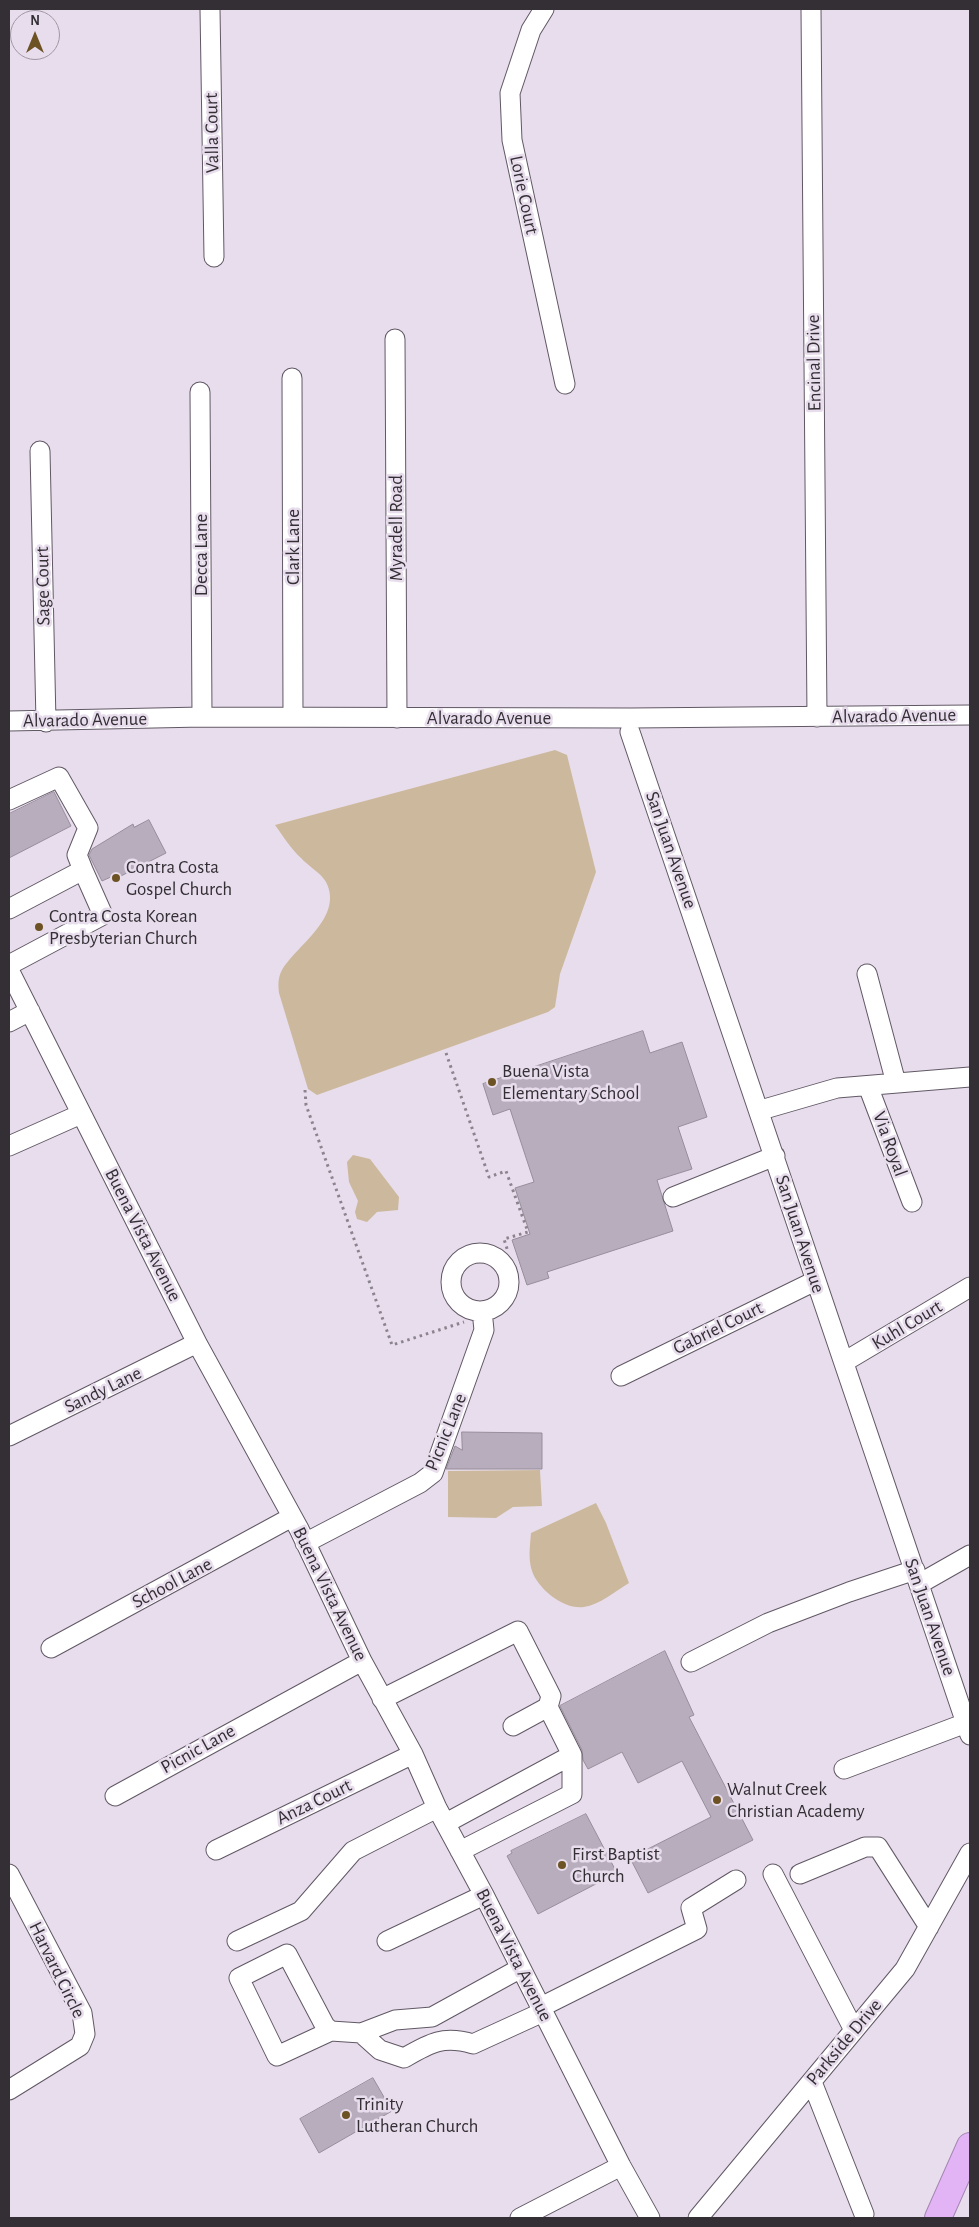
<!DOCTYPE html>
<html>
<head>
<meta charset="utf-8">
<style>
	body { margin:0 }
	#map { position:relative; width:979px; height:2227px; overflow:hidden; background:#e8ddec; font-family:"Alegreya Sans",sans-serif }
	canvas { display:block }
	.frame { position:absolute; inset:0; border:10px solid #332f35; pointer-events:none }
	.north { position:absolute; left:10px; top:10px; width:50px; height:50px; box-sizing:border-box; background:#e8ddec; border:1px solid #a097a3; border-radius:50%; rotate:0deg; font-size:14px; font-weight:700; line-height:20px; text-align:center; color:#332f35 }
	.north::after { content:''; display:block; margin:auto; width:18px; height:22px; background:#6d5224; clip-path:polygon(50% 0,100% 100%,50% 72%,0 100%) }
</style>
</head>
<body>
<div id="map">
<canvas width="979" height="2227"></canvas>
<div class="frame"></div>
<div class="north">N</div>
</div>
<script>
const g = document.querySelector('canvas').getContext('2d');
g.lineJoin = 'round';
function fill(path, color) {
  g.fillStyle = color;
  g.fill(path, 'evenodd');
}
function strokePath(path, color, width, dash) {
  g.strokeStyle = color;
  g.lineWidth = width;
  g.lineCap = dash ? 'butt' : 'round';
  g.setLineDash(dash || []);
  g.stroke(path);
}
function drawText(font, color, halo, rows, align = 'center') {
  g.font = font + ' "Alegreya Sans",sans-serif';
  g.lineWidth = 5;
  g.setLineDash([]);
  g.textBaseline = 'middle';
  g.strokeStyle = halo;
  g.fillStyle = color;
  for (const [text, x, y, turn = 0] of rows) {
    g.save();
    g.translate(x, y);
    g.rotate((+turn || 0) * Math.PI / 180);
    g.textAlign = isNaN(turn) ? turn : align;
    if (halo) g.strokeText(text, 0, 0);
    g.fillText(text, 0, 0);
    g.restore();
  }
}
const green = new Path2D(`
	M555,750l12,5 29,117 -36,102 -5,33 -7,5 -231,83 -9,-6 -29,-96c-1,-8 -1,-16 3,-23 15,-25 62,-53 44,-88 -5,-9 -18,-16 -25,-24 -10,-9 -18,-22 -26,-33z
	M353,1155l17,4 29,38 -1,13 -21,2 -10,10 -10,-3 -2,-7 3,-11 -9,-19 -2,-20z
	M540,1470l2,36 -29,1 -17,11 -48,-1v-46z
	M596,1503l10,20 23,60c-13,8 -30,22 -45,24 -20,3 -46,-18 -52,-36 -4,-12 -2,-25 -1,-38z`);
const building = new Path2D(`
	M54,792l17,34 -62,32v-44z
	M149,820l17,33 -51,26 -2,-3 -11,5 -13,-26 3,-6 41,-25 1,3z
	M643,1031l7,22 32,-11 25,75 -29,10 14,42 -35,11 16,51 -126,41 2,6 -22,7 -15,-45 18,-6 -15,-46 19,-6 -24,-73 -17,6 -10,-31z
	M462,1432l80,1v36h-96l9,-23 7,4z
	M665,1651l29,64 -5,2 64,123 -105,53 -18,-35 81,-41 -29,-56 -44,22 -16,-31 -34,17 -5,-9 -1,-10 -22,-44z
	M586,1814l31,59 -79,41 -31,-58 5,-3 -1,-2z
	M373,2078l19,33 -73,42 -19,-34z`);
const path = new Path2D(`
	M446,1053l43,124 17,-6 22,61 -24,7 4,13
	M305,1090l1,15 86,240 72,-23`);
const minor = new Path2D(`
	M210,9l4,248
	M544,9l-13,21 -21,63 2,47 53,244
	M811,9l6,708
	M395,339l2,379
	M292,378l1,339
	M200,392l2,325
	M40,451l6,271
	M9,721l193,-4 429,1 339,-3
	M630,732c115,334 227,669 340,1003
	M9,800l50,-23 29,51 -11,27 6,15
	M9,909l74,-39 20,45 -94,50
	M9,970l188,373 102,186 63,132 51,93 24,54 47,87 137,271 29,52
	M867,974l29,109
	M9,1022l21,-11
	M868,1086l44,116
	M761,1110l76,-22 133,-11
	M9,1146l72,-32
	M673,1197l102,-41
	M451 1282a29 29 0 1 1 58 0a29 29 0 1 1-58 0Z
	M844,1362l126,-75
	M621,1376l194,-95
	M9,1436l188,-93
	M305,1543l115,-60 13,-10 51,-143 -2,-19
	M919,1584l51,-29
	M51,1648l241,-131
	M691,1662l77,-39 81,-31 66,-22
	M382,1699l136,-68 33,65 -3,11 24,48v39l-112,57
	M513,1726l35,-19
	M844,1769l122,-46
	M115,1796l247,-135
	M446,1823l126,-68
	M216,1850l197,-96
	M9,1874l73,139 3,21 -5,12 -71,44
	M773,1874l81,156
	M800,1874l65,-27h13l51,80
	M237,1941l64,-30 52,-60 84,-43
	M387,1941l97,-46
	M541,2007l156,-78 -6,-21 45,-28
	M331,2031l-6,-5 -38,-72 -48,24 38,78 54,-25 30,2 34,-13 37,-3 89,-49
	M361,2033l19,17 24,8c26,-15 39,-23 69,-14l70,-32
	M812,2082l52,132
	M520,2218l101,-52
	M698,2218l207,-249 65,-116`);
const highway = new Path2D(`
	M938,2218l32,-72`);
const markers = [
	[116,878,5,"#6d5224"],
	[39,927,5,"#6d5224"],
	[492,1082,5,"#6d5224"],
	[717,1800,5,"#6d5224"],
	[562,1865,5,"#6d5224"],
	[346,2115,5,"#6d5224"]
];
const streetNames = [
	["Valla Court",212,133,-91],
	["Lorie Court",524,195,78],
	["Encinal Drive",814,363,-91],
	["Myradell Road",396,528,-90],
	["Clark Lane",293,547,-90],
	["Decca Lane",201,555,-90],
	["Sage Court",43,586,-91],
	["Alvarado Avenue",894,716,-1],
	["Alvarado Avenue",489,718],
	["Alvarado Avenue",85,720,-1],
	["San Juan Avenue",671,850,71],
	["Via Royal",890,1144,70],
	["San Juan Avenue",800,1234,72],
	["Buena Vista Avenue",143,1235,63],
	["Kuhl Court",907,1325,-31],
	["Gabriel Court",718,1328,-26],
	["Sandy Lane",103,1390,-26],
	["Picnic Lane",446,1432,-68],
	["School Lane",172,1583,-28],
	["Buena Vista Avenue",330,1594,64],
	["San Juan Avenue",930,1617,71],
	["Picnic Lane",198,1749,-29],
	["Anza Court",314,1802,-26],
	["Buena Vista Avenue",514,1955,63],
	["Harvard Circle",57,1970,64],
	["Parkside Drive",844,2042,-50]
];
const poiNames = [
	["Contra Costa",126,867],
	["Gospel Church",126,889],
	["Contra Costa Korean",49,916],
	["Presbyterian Church",49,938],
	["Buena Vista",502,1071],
	["Elementary School",502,1093],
	["Walnut Creek",727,1789],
	["Christian Academy",727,1811],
	["First Baptist",572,1854],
	["Church",572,1876],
	["Trinity",356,2104],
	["Lutheran Church",356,2126]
];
fill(green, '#ccb99d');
fill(building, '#b7adbc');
strokePath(building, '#978d9b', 1);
strokePath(minor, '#615865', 21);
strokePath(highway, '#a585b2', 28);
strokePath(path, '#8b848e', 3, [2.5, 4]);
strokePath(minor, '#fff', 19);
strokePath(highway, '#e2b4f6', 26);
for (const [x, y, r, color] of markers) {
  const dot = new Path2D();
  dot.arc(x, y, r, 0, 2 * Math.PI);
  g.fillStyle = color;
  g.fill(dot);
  strokePath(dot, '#e8ddec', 2);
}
drawText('19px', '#332f35', '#e8ddec', streetNames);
drawText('19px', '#332f35', '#e8ddec', poiNames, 'left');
</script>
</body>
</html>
